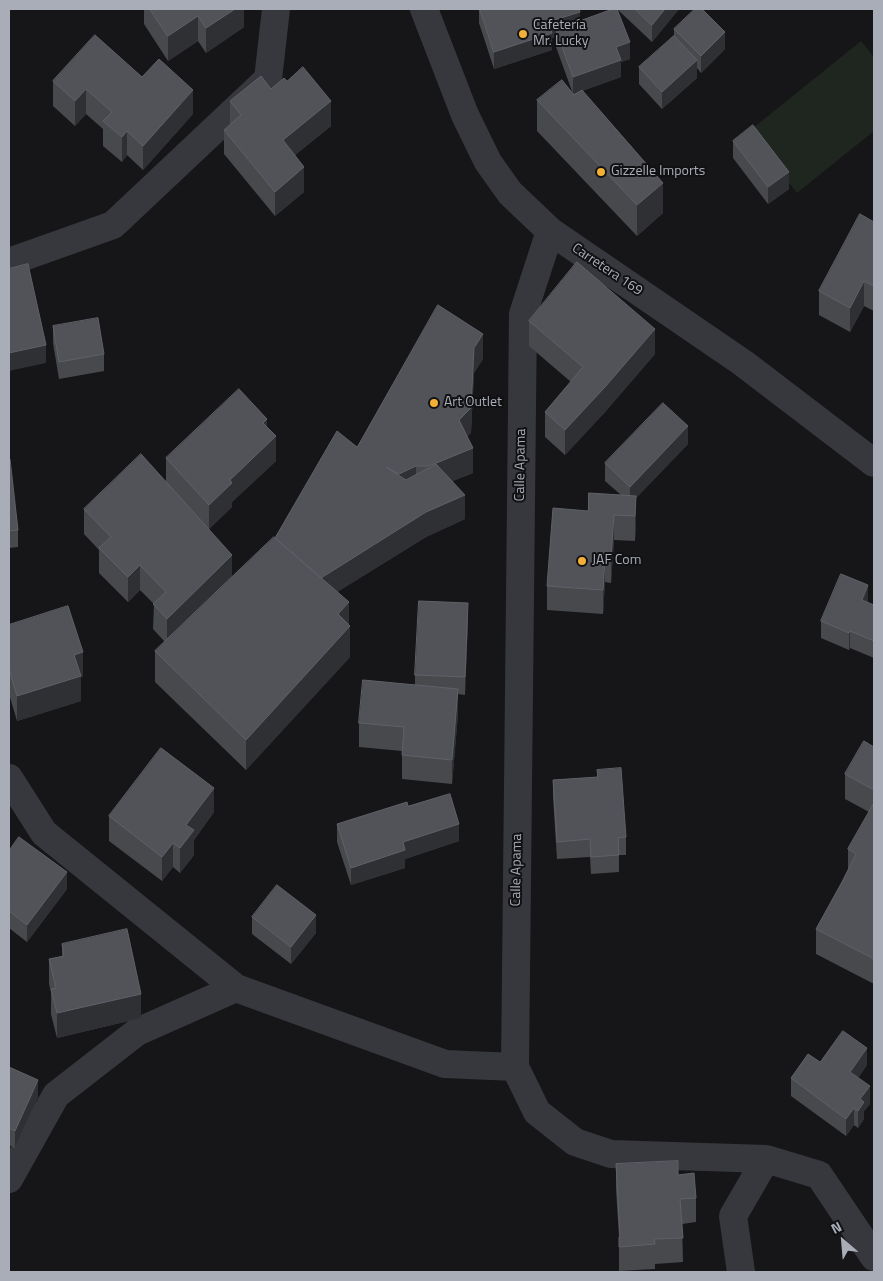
<!DOCTYPE html>
<html>
<head>
<meta charset="utf-8">
<style>
	body { margin:0 }
	#map { position:relative; width:883px; height:1281px; overflow:hidden; background:#161618; font-family:"Titillium Web",sans-serif }
	canvas { display:block }
	.frame { position:absolute; inset:0; border:10px solid #a8adb8; pointer-events:none }
	.north { position:absolute; left:818px; top:1216px; width:50px; height:50px; -webkit-text-stroke:4px #111113; paint-order:stroke; rotate:333deg; font-size:14px; font-weight:700; line-height:20px; text-align:center; color:#a8adb8 }
	.north::after { content:''; display:block; margin:auto; width:18px; height:22px; background:#a8adb8; clip-path:polygon(50% 0,100% 100%,50% 72%,0 100%) }
</style>
</head>
<body>
<div id="map">
<canvas width="883" height="1281"></canvas>
<div class="frame"></div>
<div class="north">N</div>
</div>
<script>
const g = document.querySelector('canvas').getContext('2d');
g.lineJoin = 'round';
function fill(path, color) {
  g.fillStyle = color;
  g.fill(path, 'evenodd');
}
function strokePath(path, color, width, dash) {
  g.strokeStyle = color;
  g.lineWidth = width;
  g.lineCap = dash ? 'butt' : 'round';
  g.setLineDash(dash || []);
  g.stroke(path);
}
function drawText(font, color, halo, rows, align = 'center') {
  g.font = font + ' "Titillium Web",sans-serif';
  g.lineWidth = 4;
  g.setLineDash([]);
  g.textBaseline = 'middle';
  g.strokeStyle = halo;
  g.fillStyle = color;
  for (const [text, x, y, turn = 0] of rows) {
    g.save();
    g.translate(x, y);
    g.rotate((+turn || 0) * Math.PI / 180);
    g.textAlign = isNaN(turn) ? turn : align;
    if (halo) g.strokeText(text, 0, 0);
    g.fillText(text, 0, 0);
    g.restore();
  }
}
const green = new Path2D(`
	M861,41l13,16v74l-77,62 -49,-61z`);
const minor = new Path2D(`
	M424,9l41,106 23,47 22,31 40,38 193,132 131,100
	M550,231l-27,83 -8,753 22,45 38,30 36,12 155,5 53,16 55,82
	M9,262l104,-37 155,-146 8,-70
	M9,778l35,55 192,155 209,76 70,3
	M9,1179l47,-84 81,-63 99,-44
	M741,1272l-8,-56 33,-57`);
const wall = new Path2D(`
	M144,9h100v18l-38,26 -8,-12 -30,20 -24,-37z
	M479,9h100l1,12 33,-12h66l-27,33 -35,-33 13,50 -9,3v15l-39,14 81,122 -26,23 -100,-105v-31l36,-6 -17,-47v-10l-4,1v12l-58,19 -15,-46z
	M674,29l51,20 -24,24 -4,-5v10l-35,31 -23,-25v-17l35,-31z
	M874,32v21l-1,-2v-18z
	M142,77l51,37 -50,56 -16,-15 -5,7 -19,-16v-17l-17,-15 -11,12 -22,-20v-25z
	M271,89l60,37 -36,29 9,37 -29,24 -51,-62v-24l6,-5v-24z
	M733,141l56,48 -21,15 -35,-46z
	M874,222v89l-10,-5 -14,26 -31,-17v-24z
	M529,321l126,33 -50,58 -40,43 -20,-18v-25l26,-30 -42,-36z
	M53,326l51,28v17l-45,8 -6,-36z
	M483,359l-9,14 -3,60 -4,3 6,37 -21,8 13,38 -39,18 -89,55 12,32 1,33 -104,113 -91,-88v-31l10,-9 -12,-13 1,-25 -14,-14 -12,12 -29,-29v-23l-15,-16v-25l82,-28v-23l101,-32 9,35 -44,41v5l-23,22 23,48 43,-39 82,-91z
	M688,444l-52,54v23l-1,20 -21,-1 -3,43 -6,-1 -2,32 -56,-4v-24l74,-91 -16,-14v-18z
	M9,459l9,71v17l-9,1z
	M868,603l6,2v53l-24,-10 -1,2 -28,-12v-17z
	M468,621l-3,74 -7,-1v20l-6,70 -50,-5v-28l-43,-4v-24l56,-38v-10z
	M9,625l74,52h-2v24l-64,20 -8,-27z
	M874,747v237l-58,-30v-25l26,-47 6,-12v-21l21,-37 -24,-13v-25z
	M597,770l29,67v18h-7v17l-28,2 -1,-17 -33,2 -4,-62v-17l44,-3z
	M408,806l51,35 -54,18v9l-54,17 -14,-43v-18z
	M214,812l-20,28v15l-14,18 -7,-6 -11,14 -53,-40v-25z
	M9,851l58,38 -40,53 -18,-14z
	M252,917l64,16 -25,31 -39,-30z
	M62,944l79,74 -84,20 -6,-24v-22l-2,-8v-25l13,-2z
	M820,1062l47,3 -9,13 12,26 -6,7v8l-6,9 -4,-3 -8,11 -55,-40v-18z
	M9,1067l29,30 -23,51 -6,-3z
	M616,1164l62,11 18,23v24l-14,2 1,38 -28,2v5l-36,2v-34l-3,-48z`);
const shadedWall = new Path2D(`
	M235,9h9v18l-38,26v-25z
	M665,9h14l-27,33v-17z
	M580,12v17l-24,1v7l-4,1v12l-58,19v-17l54,-30z
	M198,16v25l-30,20v-25z
	M725,32v17l-24,24v-17z
	M630,42v17l-9,3v15l-48,17v-17l43,-30z
	M697,60v18l-35,31v-17z
	M86,89v25l-11,12v-25z
	M193,90v24l-50,56v-24z
	M331,101v25l-48,39v-25z
	M127,131v24l-5,7v-25z
	M304,167v25l-29,24v-24z
	M789,172v17l-21,15v-17z
	M663,183v30l-26,23v-31z
	M864,281v25l-14,26v-24z
	M655,329v25l-50,58 -40,43v-25z
	M483,334v25l-9,14 -3,60 -12,12v-25l15,-72z
	M46,345v18l-37,8v-18z
	M267,419v25l-4,-21z
	M688,426v18l-52,54v23l-1,20v-25l-5,-12v-17z
	M276,436v25l-44,41v5l-23,22v-24l21,-25z
	M473,448v25l-44,18v-25z
	M416,466v24l-17,9v-25z
	M465,495v24l-39,18 -108,67v-25l108,-67z
	M614,515v25l-3,43v-25z
	M232,555v25l-65,64v-25z
	M605,558v24l-2,32v-24z
	M140,565v25l-12,12v-25z
	M868,585v17l-6,-2z
	M349,602v26l1,-2v31l-104,113v-30l92,-126z
	M468,603v18l-3,74v-18z
	M850,631v17l-1,2v-17z
	M83,652v25h-2v24l-64,20v-25l57,-41z
	M458,689v25l-6,70v-24z
	M214,788v24l-20,28v15l-14,18v-25l6,-23z
	M459,824v17l-54,18v9l-54,17v-17l52,-26z
	M173,843v24l-11,14v-24z
	M67,872v17l-40,53v-17z
	M316,915v18l-25,31v-17z
	M141,994v24l-84,20v-25z
	M867,1048v17l-17,24v-17z
	M38,1080v17l-23,51v-17z
	M870,1086v18l-6,7v8l-6,9v-17l2,-12z
	M854,1108v17l-8,11v-17z`);
const building = new Path2D(`
	M150,9h85l-29,19 -8,-12 -30,20z
	M480,9h99l1,3 -32,10 4,11 -58,19z
	M613,9h4l13,33 -14,5 5,13 -48,17 -17,-47z
	M635,9h30l-13,16z
	M695,9h7l23,23 -24,24 -27,-27z
	M95,35l47,42 17,-18 34,31 -50,56 -16,-15 -5,6 -19,-16 9,-9 -26,-23 -11,12 -22,-20z
	M674,36l23,24 -35,32 -23,-25z
	M303,67l28,34 -48,39 21,27 -29,25 -51,-62 17,-15 -11,-14 31,-25 10,13 13,-11 3,3z
	M562,80l12,15 8,-5 81,93 -26,22 -100,-105z
	M753,125l36,47 -21,15 -35,-46z
	M860,214l14,8v64l-10,-5 -14,27 -31,-17z
	M577,262l78,67 -50,58 -40,43 -20,-18 38,-45 -54,-46z
	M28,264l18,81 -37,8v-84z
	M438,305l45,29 -9,14 -3,60 -12,12 14,28 -44,18h-13l-17,8 -13,-7 20,13 30,-16 29,31 -39,17 -105,66 -46,-40 62,-107 20,16z
	M98,318l6,36 -45,8 -6,-36z
	M239,389l28,30 -4,4 13,13 -46,44 2,3 -23,22 -43,-47z
	M663,403l25,23 -58,61 -25,-24z
	M141,454l91,101 -65,64 -14,-15 13,-12 -26,-27 -12,12 -29,-29 12,-11 -27,-28z
	M9,459h1l8,71 -9,1z
	M589,493l47,3 -1,20 -21,-1 -3,43h-6l-2,32 -56,-4 6,-78 35,3z
	M274,537l75,65 -11,12 12,12 -104,114 -91,-89z
	M841,574l27,11 -6,15 12,5v36l-24,-10 -1,2 -28,-12z
	M419,601l49,2 -3,74 -50,-2z
	M68,606l15,46 -9,3 7,21 -64,20 -8,-27v-44z
	M363,680l95,9 -6,71 -50,-5 2,-28 -45,-4z
	M864,741l10,6v43l-29,-16z
	M161,748l53,40 -28,37 8,5 -14,18 -7,-5 -11,14 -53,-41z
	M621,768l5,69 -8,1 1,17 -28,2 -1,-18 -33,3 -4,-62 45,-3 -1,-7z
	M450,794l9,30 -56,18 2,8 -54,18 -14,-44 70,-22 1,4z
	M874,803v156l-58,-30 26,-47 14,-28 -8,-5z
	M19,837l48,35 -40,53 -18,-14v-60z
	M277,885l39,30 -25,32 -39,-30z
	M127,929l14,65 -84,19 -6,-24 5,-1 -7,-29 15,-3 -2,-12z
	M843,1031l24,17 -17,24 20,14 -10,13 4,3 -6,9 -4,-3 -8,11 -55,-41 17,-24 12,8z
	M9,1067l29,13 -23,51 -6,-3z
	M678,1161v14l16,-2 2,25 -16,1 3,39 -29,1 1,5 -36,3v-10l1,-1 -4,-72z`);
const markers = [
	[523,34,5,"#f2b134"],
	[601,172,5,"#f2b134"],
	[434,403,5,"#f2b134"],
	[582,561,5,"#f2b134"]
];
const poiNames = [
	["Cafetería",533,26],
	["Mr. Lucky",533,42],
	["Gizzelle Imports",611,172],
	["Art Outlet",444,403],
	["JAF Com",592,561]
];
const streetNames = [
	["Carretera 169",607,270,34],
	["Calle Apama",521,465,-89],
	["Calle Apama",517,870,-89]
];
fill(green, '#1e261f');
strokePath(minor, '#37383d', 28);
fill(wall, '#47494d');
fill(shadedWall, '#2f3033');
fill(building, '#525359');
strokePath(building, '#5f6168', 1);
for (const [x, y, r, color] of markers) {
  const dot = new Path2D();
  dot.arc(x, y, r, 0, 2 * Math.PI);
  g.fillStyle = color;
  g.fill(dot);
  strokePath(dot, '#111113', 2);
}
drawText('14px', '#a8adb8', '#111113', poiNames, 'left');
drawText('14px', '#a8adb8', '#111113', streetNames);
</script>
</body>
</html>
